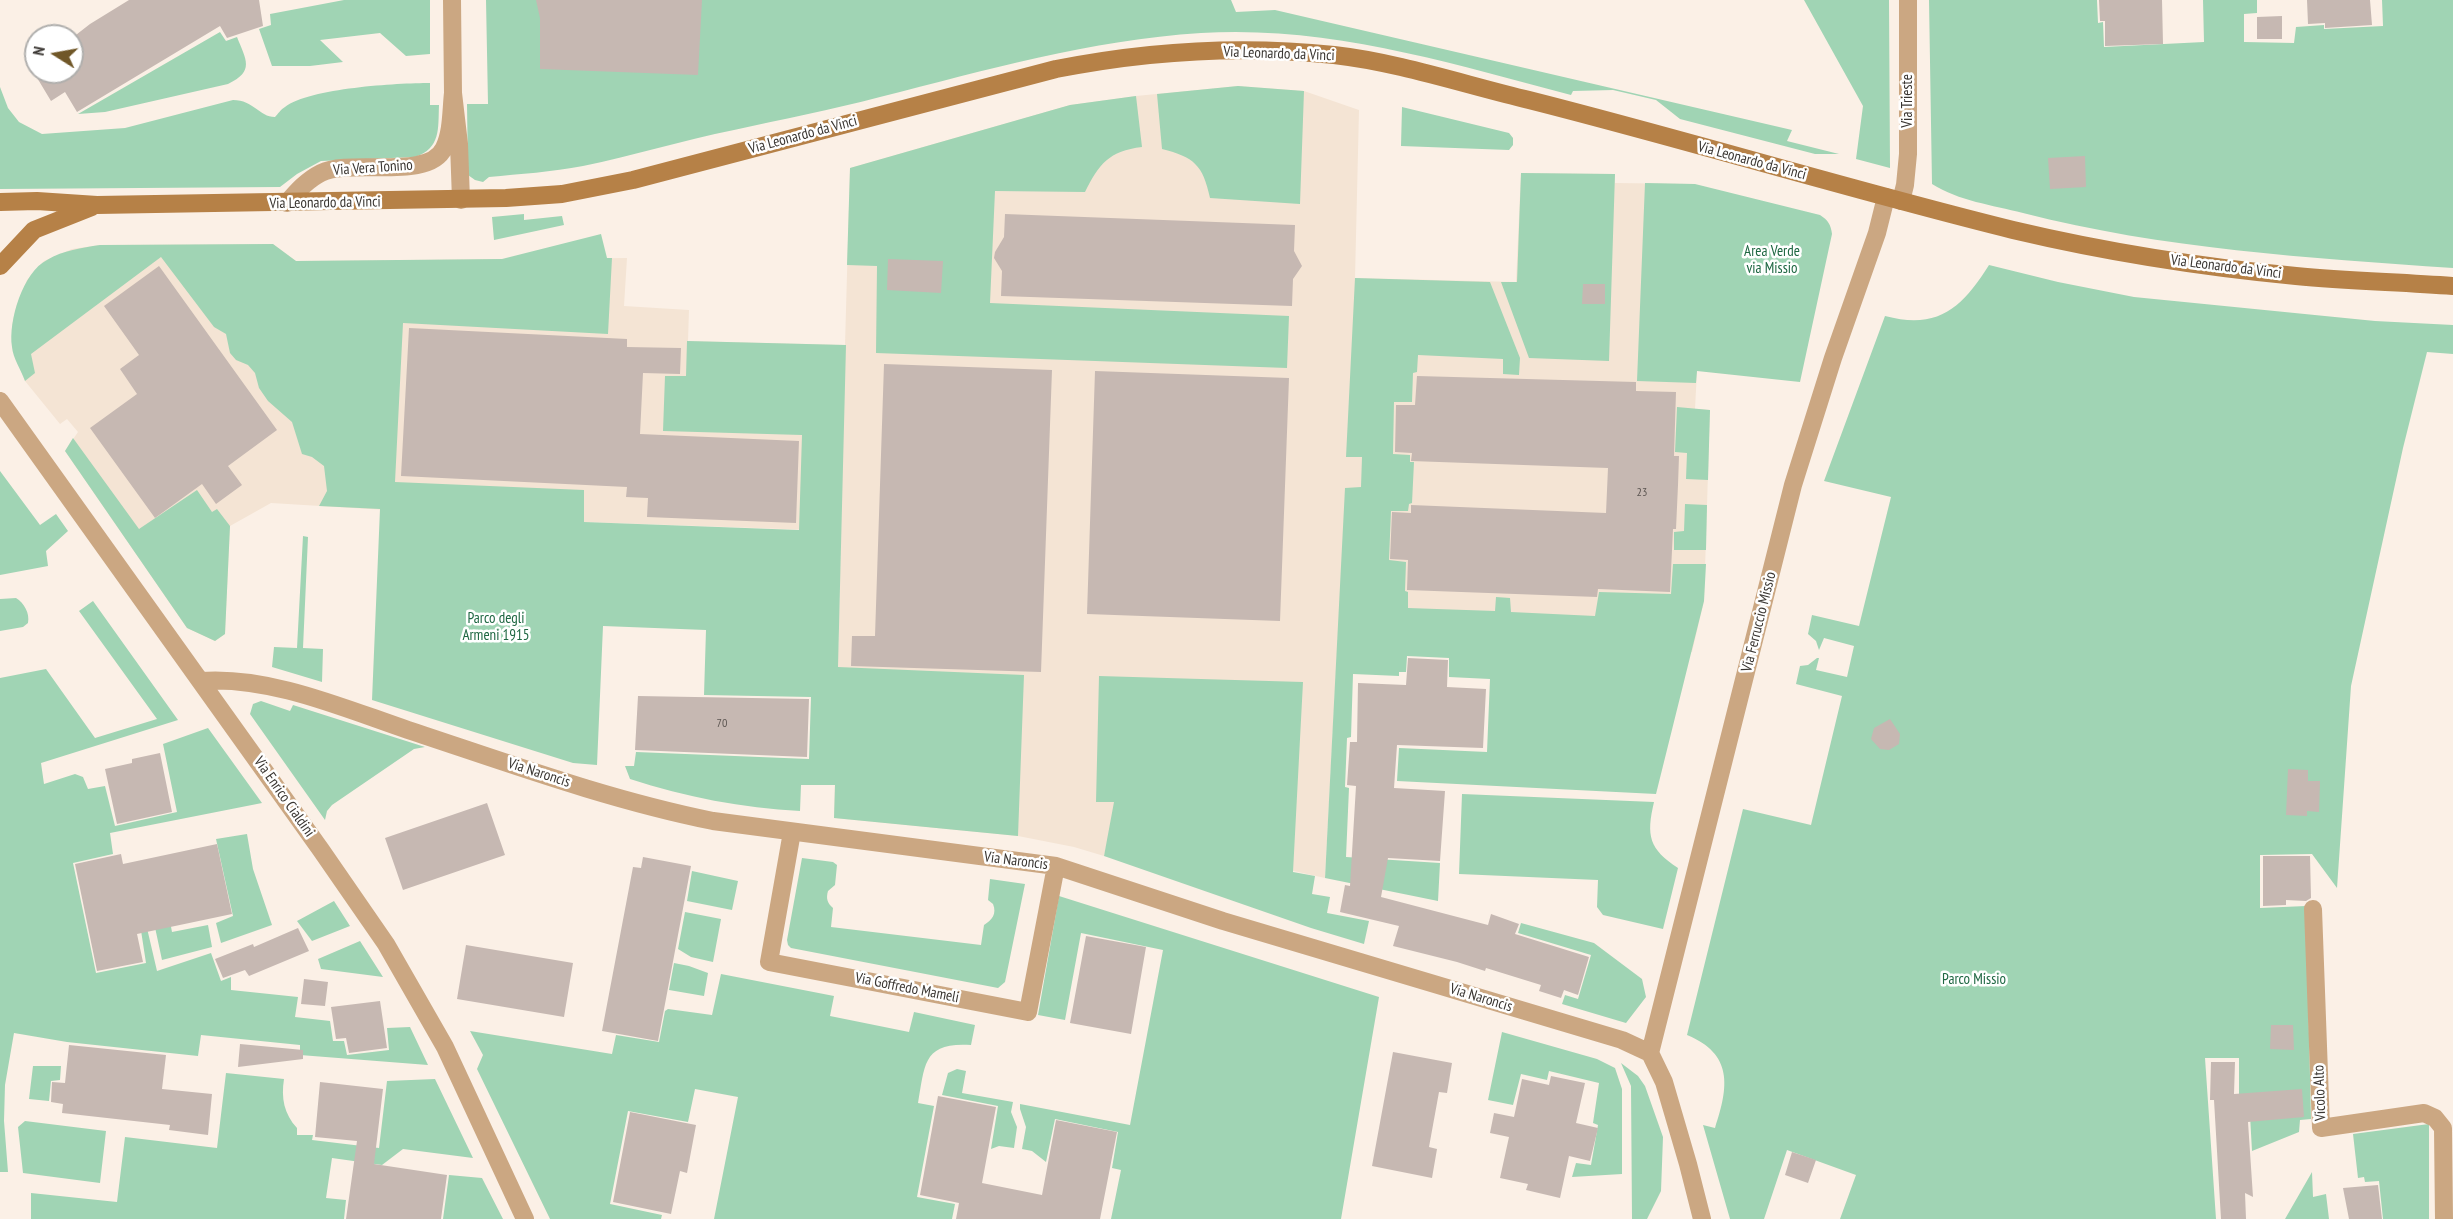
<!DOCTYPE html>
<html>
<head>
<meta charset="utf-8">
<style>
	body { margin:0 }
	#map { position:relative; width:2453px; height:1219px; overflow:hidden; background:#fbf0e6; font-family:"PT Sans Narrow",sans-serif }
	canvas { display:block }
	.north { position:absolute; left:24px; top:24px; width:60px; height:60px; box-sizing:border-box; background:#fff; border:2px solid #b0afad; border-radius:50%; rotate:281deg; font-size:16px; font-weight:700; line-height:24px; text-align:center; color:#3a3632 }
	.north::after { content:''; display:block; margin:auto; width:21px; height:27px; background:#705728; clip-path:polygon(50% 0,100% 100%,50% 72%,0 100%) }
</style>
</head>
<body>
<div id="map">
<canvas width="2453" height="1219"></canvas>
<div class="north">N</div>
</div>
<script>
const g = document.querySelector('canvas').getContext('2d');
g.lineJoin = 'round';
function fill(path, color) {
  g.fillStyle = color;
  g.fill(path, 'evenodd');
}
function strokePath(path, color, width, dash) {
  g.strokeStyle = color;
  g.lineWidth = width;
  g.lineCap = dash ? 'butt' : 'round';
  g.setLineDash(dash || []);
  g.stroke(path);
}
function drawText(font, color, halo, rows, align = 'center') {
  g.font = font + ' "PT Sans Narrow",sans-serif';
  g.lineWidth = 5;
  g.setLineDash([]);
  g.textBaseline = 'middle';
  g.strokeStyle = halo;
  g.fillStyle = color;
  for (const [text, x, y, turn = 0] of rows) {
    g.save();
    g.translate(x, y);
    g.rotate((+turn || 0) * Math.PI / 180);
    g.textAlign = isNaN(turn) ? turn : align;
    if (halo) g.strokeText(text, 0, 0);
    g.fillText(text, 0, 0);
    g.restore();
  }
}
const built = new Path2D(`
	M1238,86l66,5 55,19 -4,168 161,4 5,-109 94,1v9l80,1 2,187 -2,38 15,1 -6,191 -12,51 -354,-17 -13,243 -215,-48 -6,26 -30,-9 -56,-11 -184,-18 7,-287 -258,-9 -312,-19 -41,23 -5,108 -10,7 -28,-13 -122,-177 13,-19 -11,-13 -7,5 -35,-43 -13,-34v-21l4,-19 11,-27 17,-19 28,-12 28,-4 173,-1 23,17 331,-3 -3,48 65,4 -1,31 157,4 5,-177 220,-63 66,-9z`);
const green = new Path2D(`
	M344,0h86v54l-24,2 -26,-23 -60,7 23,22 -33,4h-38l-13,-37 12,-4 -1,-11z
	M486,0h745l5,12 39,-2 517,120 -5,11 52,13h-24l-135,-35 -24,-19 -43,-10 -40,1 -2,4c-121,-32 -243,-70 -370,-62 -111,7 -214,37 -321,64 -49,13 -97,22 -146,33 -51,10 -101,26 -151,36 -31,6 -63,8 -94,11l-6,5 -8,-2 -7,-5 -1,-71h21z
	M1804,0h85l1,168 -34,-9 7,-53z
	M1929,0h168l1,23 5,-1 1,25 100,-5 -1,-42h54v13l-13,1v28l50,1 2,-16 28,-2v4l59,-3 -1,-26h71v268c-144,-10 -290,-19 -430,-55 -31,-8 -64,-12 -91,-29z
	M220,32l6,9 11,-4c9,23 18,34 -9,47l-123,28 -27,2z
	M430,83v22h9c-1,24 2,43 -24,52l-94,4 -24,13 -17,13 -280,2v-102l8,21 11,14 23,12 83,-6 108,-28c21,0 26,17 42,17 3,-3 6,-8 10,-10 25,-19 112,-24 145,-24z
	M1238,86l66,5 -4,113 -90,-6c-7,-33 -16,-41 -48,-49l-5,-55z
	M1136,96l6,51c-33,4 -43,17 -57,45l-90,-1 -5,112 299,13 -2,52 -411,-15 1,-87 -30,-1 3,-97 220,-63z
	M1402,107l107,26 4,5v7l-4,5 -108,-4z
	M1521,173l94,1 -6,187 -80,-3 -28,-76h16z
	M1645,183l50,1 125,31c8,5 11,10 12,19l-32,148 -103,-11 -1,12 -59,-2z
	M524,214v6l38,-4 2,9 -70,15 -2,-23z
	M601,234l6,24h5l-4,76 -205,-11 -8,159 189,8v32l215,8 3,-95 -139,-4 2,-55h21l1,-35 159,4 -8,322 186,8 -6,161 -184,-18 1,-33h-34l-1,26c-58,-3 -114,-14 -170,-32l-5,-13h9l2,-14 173,7 2,-62 -107,-2 2,-65 -103,-4 -6,139 -24,-2 -201,-63 8,-191 -61,-3 8,-15 -3,-25 -12,-9 -10,-3 -10,-32 -24,-21 -9,-13 -4,-15 -7,-8 -12,-5 -6,-7 -4,-19 -12,-7 -53,-70 -130,97 4,19 -10,8c-4,-11 -12,-23 -13,-34 -4,-26 11,-75 35,-87 17,-10 34,-12 53,-15l173,-1 23,17 206,-2z
	M1989,265l69,17 76,15 241,24 78,4v29l-26,-2 -24,96 -52,238 -14,202 -25,-34 -52,1v53l46,-2 5,213 -11,1 -1,12 -47,19 -3,-54h-10v-39h-34l11,161h-376l16,-44 -69,-25 -23,69h-34l-27,-94 12,3c14,-42 18,-74 -28,-93l56,-226 68,16 31,-129 -46,-12 4,-18 8,-1 9,-7h2l-3,12 31,7 7,-31 -30,-8 -5,12 -3,-9 -8,-7 4,-19 47,11 32,-129 -67,-16 61,-165c53,14 77,-8 104,-51z
	M1355,278l135,4 30,76 -1,17 -16,-1v-15l-85,-4 -1,17 -4,1 -1,29h-18l-1,52 17,1v7h4l-2,41 -3,1 -1,7h-17l-2,49 17,2 -1,29 3,1v16l87,3 1,-14 14,1 1,14 84,4 4,-24 72,2 2,-30h33l-2,37 -48,193 -259,-13 2,-33 88,4 3,-73 -41,-2v-19l-42,-2 -1,16h-7v4l-46,-2 -2,63 -4,1 -2,49 4,1 -3,69 94,6 -2,38 -113,-23 20,-390 16,-1 1,-30h-16z
	M1677,407l33,3 -2,70 -22,-1 1,-26 -12,-1z
	M73,438l66,91 58,-39 15,22 5,-3 13,17 -5,108 -10,7 -28,-13 -122,-177z
	M0,471l40,54 16,-11 12,17 -22,20 2,15 -48,9z
	M1685,504l22,1 -1,45h-32v-18l10,-1z
	M303,536l5,1 -5,111 20,1 -1,33 -50,-15 2,-20 23,1z
	M16,598c8,5 14,15 12,25l-5,4 -23,4v-32z
	M93,601l85,119 -137,43 3,21 31,-10 8,3 5,12 17,-3 10,40 62,-14 -14,-68 45,-16 54,75 -152,30 3,21 -40,9 23,110 50,-10 -8,-52h5l14,60 54,-18 10,28 10,-4v13l67,7 -3,20 35,4 3,20h11l3,14 42,-5 -2,-22 23,-1 18,38 -128,-10v-10l-99,-10 -3,21 -131,-14 -53,-9 -9,52 -1,36 4,51h-8v-494l46,-9 49,69 62,-19 -78,-108z
	M1099,676l204,6 -10,190 22,4 -3,18 18,3 -3,16 42,8 -5,23 -53,-16 -207,-72 10,-54h-18z
	M261,701l29,10 3,-6 132,42 -11,2 -82,56 -5,6 -2,9 -75,-106 3,-10z
	M1462,794l192,8c-8,34 -5,47 24,66l-15,61 -60,-14 -6,-8 1,-27 -139,-6z
	M247,834l6,35 19,56 -51,18 -5,-20 17,-7 -17,-77z
	M158,858l14,74 36,-7 4,22 -50,13 -21,-98z
	M802,858l31,4 4,3 -2,20 -7,6c-2,7 -1,12 5,17l-2,19 150,18 3,-20c8,-5 13,-11 9,-21l-5,-4 2,-21 35,5 -20,98 -7,6 -207,-40 -3,-3 -1,-5z
	M692,871l46,10 -6,29 -45,-9z
	M1059,896l320,101 -38,222h-230l10,-49 -9,-2 6,-36 -63,-13 -9,43 -14,-11 -10,-2 4,-22 -6,-18v-5l110,21 33,-175 -82,-17 -16,87 -27,-5z
	M334,901l16,25 -38,15 -15,-20z
	M685,912l36,7 -8,43 -22,-5 -13,-8z
	M1521,923l73,20 48,36 4,18 -20,26 -64,-19 3,-9 13,4 13,-44 -73,-22z
	M360,941l23,36 -62,-8 -3,-10z
	M674,963l15,3 19,7 -4,23 -35,-6z
	M721,974l113,22 -4,20 79,16 5,-20 61,13 -4,20c-48,-3 -46,19 -53,58l16,3 -17,91 38,7 -3,15h-238l24,-122 -43,-8 -7,33 -60,-11 -18,93 52,11 -1,4h-111l-73,-150 6,-14 -13,-24 142,23 4,-19 43,7 6,-31 3,-2 44,6z
	M1502,1032l95,27 18,9 7,21v85l-50,3 4,-14 15,2 7,-40 -5,-2 6,-40 -50,-12 -2,9 -26,-6 -8,31 -25,-5z
	M1621,1063l17,13 7,10 18,51 -2,54 -14,28h-15l-1,-133z
	M33,1066h28l-1,14 -9,1 -2,20 -20,-2z
	M957,1069l9,2 -4,22 51,9 -2,10 6,15 -3,21 -15,-2 -8,3 7,-43 -56,-11 6,-22z
	M226,1073l58,6c-3,19 0,35 13,49v7h16l-1,5 67,8 8,-67 48,-2 38,79 -70,-9 -21,16 -50,-7 -6,40 20,2 -2,19h-313v-26l86,9 8,-65 92,11z
	M25,1121l81,10 -6,52 -77,-10 -5,-46z
	M2429,1124v95h-46l-4,-38 -14,1 -1,-5 -6,1 -5,-44z
	M2312,1172l1,25 13,-3 3,25h-44z
	M449,1175l33,3 21,41h-60z`);
const building = new Path2D(`
	M129,0h130l4,26 -36,12 -7,-12 -143,86 -12,-20 -14,9 -18,-30 3,-3v4h36v-34l18,-14z
	M536,0h166l-4,75 -158,-6v-51z
	M2099,0h63l1,44 -58,2v-25h-5z
	M2307,0h63l2,25 -47,3v-5l-17,1z
	M2282,16v23h-25v-22z
	M2085,156l1,31 -36,2 -2,-31z
	M1005,214l290,11 -1,26 8,15 -9,13 -1,27 -291,-10 1,-25 -8,-13 1,-6 9,-15z
	M888,259l55,2 -2,32 -54,-3z
	M159,266l118,164 -49,36 14,19 -26,19 -14,-20 -47,34 -65,-90 47,-34 -17,-25 19,-14 -35,-49z
	M1583,284h22v20h-23z
	M409,328l218,11v8l54,1 -1,26 -37,-1 -3,61 159,7 -3,82 -149,-6 1,-19 -22,-1 1,-10 -226,-11z
	M884,364l168,6 -11,302 -190,-6 1,-30h23z
	M1095,371l194,7 -9,243 -193,-7z
	M1417,376l219,6v9l40,1 -2,64h5l-1,29 -2,44h-3l-3,63 -72,-3 -1,8 -190,-7 1,-30 -18,-1 2,-47 19,1v-8l195,8 2,-45 -197,-7 1,-8 -17,-1 1,-47h19z
	M1408,658l40,2 -1,27 39,2 -3,59 -86,-3 -3,43 51,3 -5,70 -52,-3 -7,39 107,28 3,-11 28,10 -4,10 74,23 -11,38 -14,-5 -3,8 -22,-7 2,-6 -55,-17 -1,3 -28,-9 -64,-16 6,-20 -59,-14 5,-27 5,1 6,-100 -9,-1 3,-43h7l1,-59 48,2z
	M638,696l171,3 -2,58 -172,-7z
	M1890,719l10,15 -1,10 -10,6 -9,-1 -9,-10 3,-11z
	M160,753l12,59 -55,12 -12,-55 27,-6v-4z
	M2288,769l20,1v11h12l-1,31 -12,-1v5l-21,-1z
	M487,803l18,52 -102,35 -18,-52z
	M217,844l15,70 -95,20 6,28 -46,9 -22,-107 46,-10 2,10z
	M2263,856h47l1,42 -5,3 -20,-1v5l-23,1z
	M643,857l48,9 -33,175 -56,-10 31,-164 8,1z
	M298,928l11,23 -60,25 -4,-6 -22,8 -8,-19 38,-15 1,3z
	M1086,936l60,11 -15,87 -61,-11z
	M466,945l107,18 -9,54 -107,-18z
	M304,979l24,3 -3,24 -24,-2z
	M380,1001l7,47 -38,5 -3,-15 -10,1 -5,-32z
	M2271,1025h22l1,25 -24,-1z
	M240,1044l63,6v9l-65,8z
	M69,1045l97,10 -4,34 50,5 -4,41 -39,-5 1,-5 -108,-12 1,-9 -12,-2 1,-20 13,1z
	M1393,1052l59,11 -5,30 -8,-1 -10,55 8,2 -5,29 -60,-12z
	M2211,1062h24l-1,32 68,-5 2,28 -56,5 5,75 -8,-4 1,26h-25l-7,-119h-4z
	M1551,1076l34,7 -9,40 22,5 -8,33 -21,-5 -9,42 -34,-8 2,-6 -28,-6 9,-41 -19,-4 4,-20 20,4 8,-38 27,6z
	M320,1082l63,7 -9,75 73,11 -6,44h-95l11,-78 -42,-4z
	M938,1096l58,11 -14,76 60,12 14,-75 61,12 -17,87h-144l3,-16 -39,-8z
	M630,1112l66,13 -9,48 -7,-2 -9,43 -58,-12z
	M1792,1152l24,8 -8,23 -23,-8z
	M2378,1185l4,34h-33l-6,-31z`);
const street = new Path2D(`
	M452,0l1,93 6,51 2,56
	M1901,201l4,-16 3,-31v-154
	M287,203c10,-12 20,-23 34,-30 30,-15 108,8 123,-25 8,-16 7,-38 9,-55
	M0,401l321,449 65,94 59,103 80,172
	M201,681c69,-5 142,27 207,49 100,33 201,70 305,91l343,45 167,55 399,119 28,13 14,29 24,82 14,55
	M792,832l-23,130 259,50 28,-146
	M2313,909l8,219 103,-15 11,5 8,10 1,91
	M1650,1053l143,-568 40,-127 44,-125 9,-36`);
const secondary = new Path2D(`
	M0,202l37,-1 60,4 409,-7 56,-4 71,-14 423,-111c91,-18 185,-24 278,-14 63,7 132,30 195,45 162,41 322,90 484,130 93,22 188,37 283,46 52,5 105,6 157,10
	M0,266l34,-36 58,-23`);
const numberNames = [
	["23",1642,493],
	["70",722,724]
];
const streetNames = [
	["Via Leonardo da Vinci",1279,54,2],
	["Via Trieste",1908,101,-90],
	["Via Leonardo da Vinci",803,135,-15],
	["Via Leonardo da Vinci",1752,161,15],
	["Via Vera Tonino",373,168,-4],
	["Via Leonardo da Vinci",325,203,-1],
	["Via Leonardo da Vinci",2226,267,7],
	["Via Ferruccio Missio",1759,622,-76],
	["Via Naroncis",539,773,18],
	["Via Enrico Cialdini",284,797,55],
	["Via Naroncis",1016,861,7],
	["Via Goffredo Mameli",907,988,11],
	["Via Naroncis",1481,998,17],
	["Vicolo Alto",2320,1093,-92]
];
const parkNames = [
	["Area Verde",1772,252],
	["via Missio",1772,269],
	["Parco degli",496,619],
	["Armeni 1915",496,636],
	["Parco Missio",1974,980]
];
fill(built, '#f4e4d4');
fill(green, '#a0d4b4');
fill(building, '#c6b8b2');
strokePath(street, '#cba782', 18);
strokePath(secondary, '#b68147', 18);
drawText('12px', '#5d5652', null, numberNames);
drawText('15px', '#3a3632', '#fff', streetNames);
drawText('15px', '#1e6742', '#fff', parkNames);
</script>
</body>
</html>
